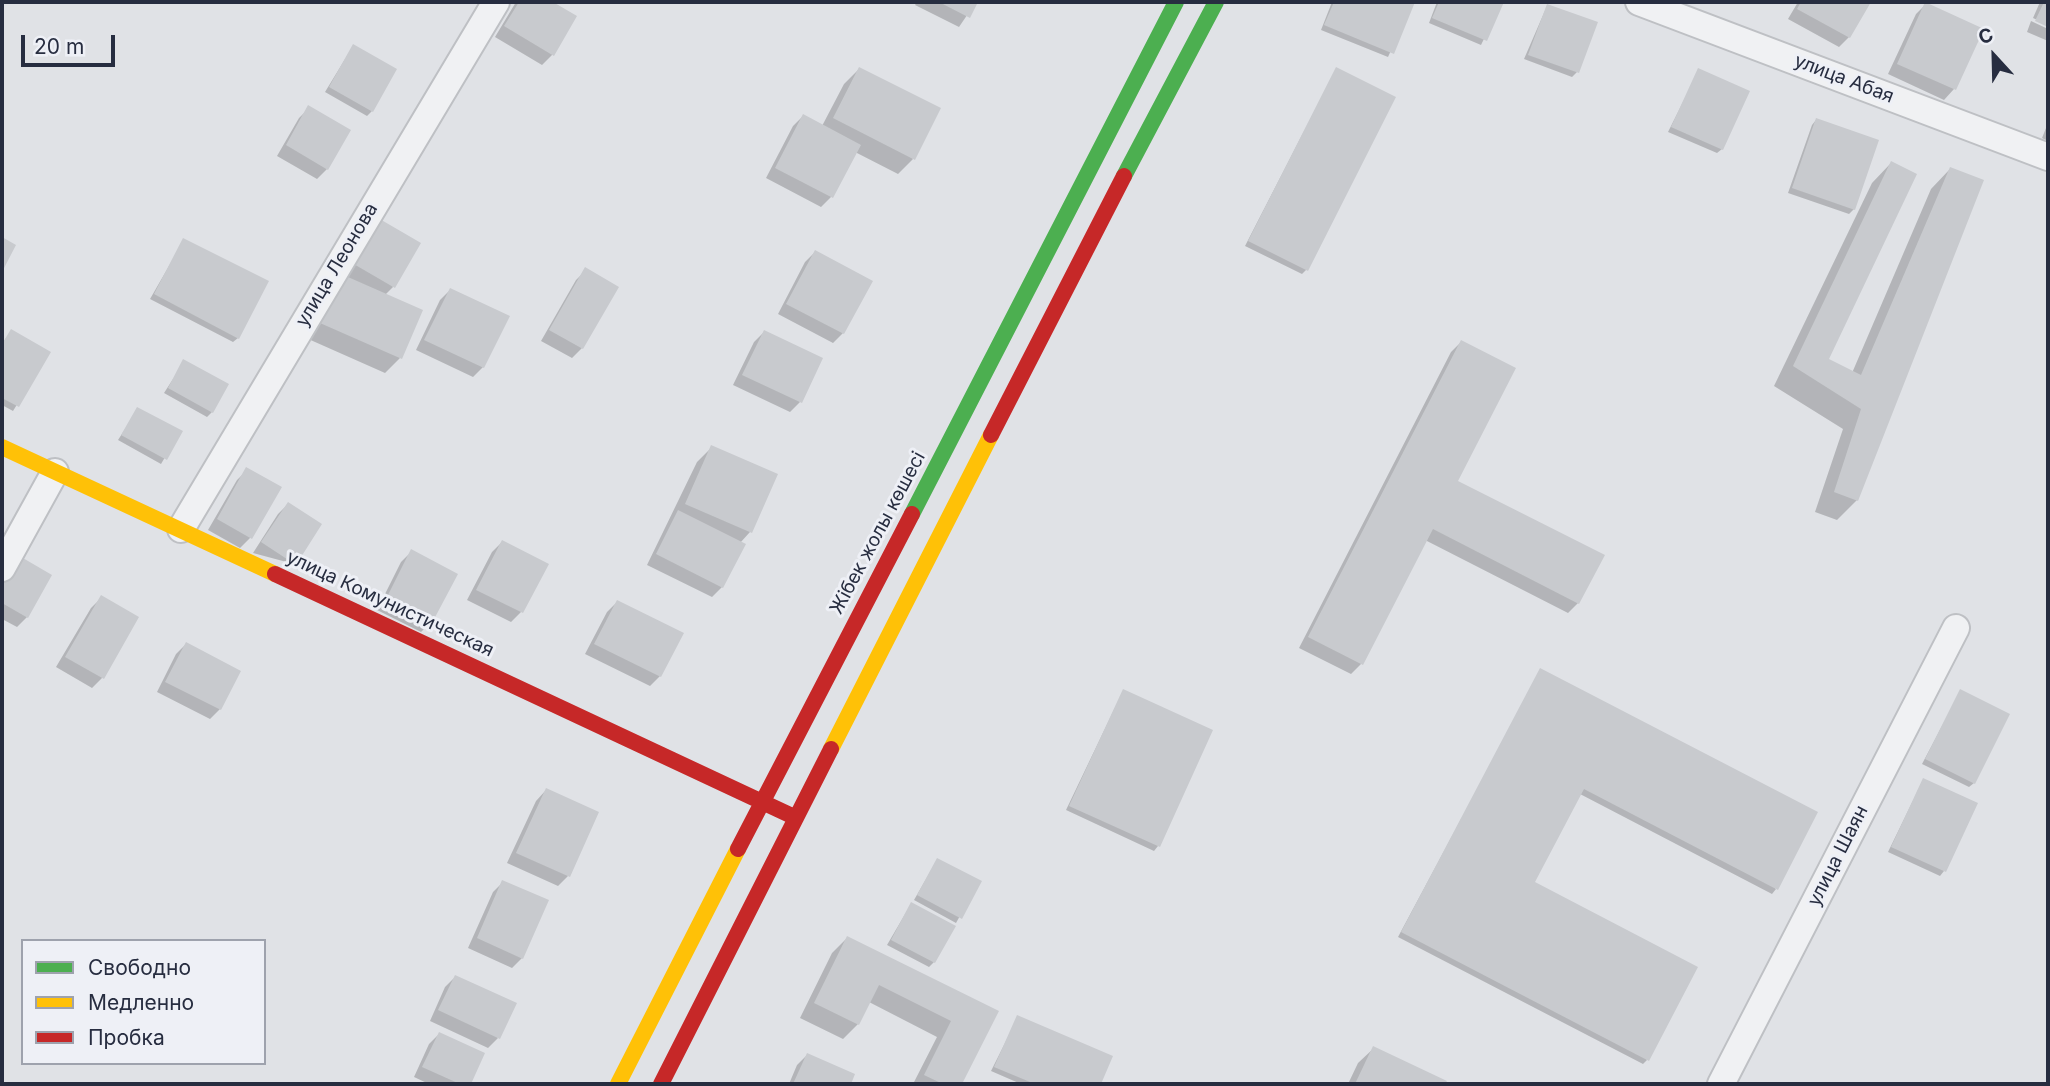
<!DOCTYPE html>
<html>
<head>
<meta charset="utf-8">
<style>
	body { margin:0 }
	#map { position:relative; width:2050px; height:1086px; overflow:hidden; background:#e0e2e6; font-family:Inter,sans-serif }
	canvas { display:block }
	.frame { position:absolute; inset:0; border:4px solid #272d40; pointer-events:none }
	.legend { position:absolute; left:21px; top:939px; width:245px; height:126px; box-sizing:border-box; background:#eef0f6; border:2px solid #9ea2ad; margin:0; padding:9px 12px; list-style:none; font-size:21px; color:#272d40 }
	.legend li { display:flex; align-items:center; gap:14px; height:35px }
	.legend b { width:35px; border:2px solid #9ea2ad }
	.north { position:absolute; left:1959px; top:21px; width:70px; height:70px; -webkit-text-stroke:5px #eef0f6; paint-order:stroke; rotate:338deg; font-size:19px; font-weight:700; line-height:28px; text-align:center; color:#272d40 }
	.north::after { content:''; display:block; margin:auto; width:24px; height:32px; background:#272d40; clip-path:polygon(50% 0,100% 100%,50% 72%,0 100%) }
	.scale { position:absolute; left:21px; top:35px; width:94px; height:32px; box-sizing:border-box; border:4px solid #272d40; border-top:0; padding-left:9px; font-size:21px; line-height:24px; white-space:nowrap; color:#272d40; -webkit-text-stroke:5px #eef0f6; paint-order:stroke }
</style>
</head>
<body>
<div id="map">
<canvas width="2050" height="1086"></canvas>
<div class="frame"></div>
<ul class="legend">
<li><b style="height:9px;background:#4caf50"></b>Свободно</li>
<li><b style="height:9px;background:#ffc107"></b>Медленно</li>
<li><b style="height:9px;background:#c62828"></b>Пробка</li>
</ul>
<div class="north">С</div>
<div class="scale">20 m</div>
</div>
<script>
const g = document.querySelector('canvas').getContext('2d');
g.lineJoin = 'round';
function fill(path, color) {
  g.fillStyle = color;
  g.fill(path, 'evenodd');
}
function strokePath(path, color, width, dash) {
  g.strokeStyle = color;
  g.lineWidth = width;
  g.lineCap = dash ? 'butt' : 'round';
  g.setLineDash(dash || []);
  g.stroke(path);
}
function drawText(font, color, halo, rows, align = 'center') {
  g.font = font + ' Inter,sans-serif';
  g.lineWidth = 6;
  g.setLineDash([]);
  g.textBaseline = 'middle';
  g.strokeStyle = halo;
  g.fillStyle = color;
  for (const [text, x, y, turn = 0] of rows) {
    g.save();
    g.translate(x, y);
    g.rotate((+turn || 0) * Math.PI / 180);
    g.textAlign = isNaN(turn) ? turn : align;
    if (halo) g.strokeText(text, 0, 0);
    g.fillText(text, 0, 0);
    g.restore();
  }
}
const shadow = new Path2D(`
	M516,2h34l25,15 -23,38 -10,10 -47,-28z
	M917,2h59l-17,25 -44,-22z
	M1332,2h81l-25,55 -67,-27z
	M1437,2h65l-21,43 -52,-22z
	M1798,2h71l-20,35 -10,10 -51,-28z
	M2040,2h8v23l-15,-7z
	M1926,4l56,25 -28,60 -10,11 -56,-26 28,-60z
	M1547,6l30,66 -5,5 -48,-18z
	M2031,21l17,8v12l-21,-9z
	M353,46l19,65 -5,5 -42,-24z
	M859,69l54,90 -15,15 -43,-22 -24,45 -10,10 -55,-29 27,-52 10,-10 19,10 22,-42z
	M1336,69l-30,201 -4,4 -57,-28z
	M1699,70l23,79 -5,4 -49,-21z
	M309,108l18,61 -10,10 -40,-23 22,-38z
	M1816,120l38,89 -5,5 -61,-21 24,-68z
	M2048,123v18l-6,-3z
	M1891,163l-64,197 25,13 79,-184 19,-20 -93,331 -20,20 -22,-8 28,-83 -69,-43 98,-203z
	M368,230l25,57 -8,8 15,63 -15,15 -79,-35z
	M184,240l54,98 -5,4 -83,-43z
	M815,252l28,81 -10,10 -55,-29 27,-52z
	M586,270l31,17 -35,61 -10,10 -31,-17 35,-61z
	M450,290l33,77 -10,10 -57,-27 24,-50z
	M11,331l38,22 -36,58 -11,-6v-61z
	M764,332l36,70 -10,10 -57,-27 21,-43z
	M1461,342l-6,139 123,122 -10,10 -143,-73 -64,124 -10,10 -52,-26 152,-296z
	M184,362l28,50 -5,5 -43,-24z
	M138,409l42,23 -19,32 -43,-24z
	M712,447l63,28 -25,57 -10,11 -18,44 -10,10 -65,-32 50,-103z
	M247,470l3,68 -10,10 -32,-18 29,-50z
	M288,504l6,60 -41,-11 25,-39z
	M502,542l44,22 -25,48 -10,10 -44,-22 25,-48z
	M411,552l20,70 -10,10 -44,-22 24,-48z
	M2,574l25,43 -10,10 -15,-8z
	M101,598l1,80 -10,10 -36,-21 35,-59z
	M617,602l43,74 -10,10 -65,-32 22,-42z
	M186,644l34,65 -10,10 -53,-27 19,-38z
	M1541,670l235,219 -4,5 -192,-100 -48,89 115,177 -4,4 -245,-127z
	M1123,691l35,155 -4,5 -88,-41z
	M1960,692l14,91 -5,4 -47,-23z
	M1923,780l21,91 -4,5 -52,-24z
	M546,790l22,86 -10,10 -51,-23 29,-62z
	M937,860l42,22 -23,41 -42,-23z
	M503,882l19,76 -10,10 -44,-20 25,-56z
	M911,904l23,58 -5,5 -42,-22z
	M847,938l150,74 -37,72h-47l24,-47 -68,-35 -11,22 -15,15 -43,-21 32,-65z
	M455,977l43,61 -10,10 -58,-27 15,-34z
	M1018,1017l93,40 -12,27h-78l-30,-13z
	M439,1034l44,20 -14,30h-40l-15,-7 15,-33z
	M1374,1048l70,33 -1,3h-95l10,-21z
	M807,1055l46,20 -4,9h-60l8,-19z`);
const building = new Path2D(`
	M519,2h34l24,14 -23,40 -50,-30z
	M939,2h39l-8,16z
	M1334,2h81l-21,52 -70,-29z
	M1439,2h65l-17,39 -55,-23z
	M1801,2h70l-21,36 -53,-29z
	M1925,2l59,27 -28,61 -59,-26z
	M2044,2h4v25l-13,-6z
	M1547,4l51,18 -19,51 -51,-18z
	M353,44l44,25 -24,43 -44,-25z
	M859,67l82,41 -26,52 -82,-42z
	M1336,67l60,30 -88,174 -60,-30z
	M1698,68l52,23 -27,59 -52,-23z
	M308,105l43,25 -23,40 -42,-25z
	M803,114l58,31 -28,53 -58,-30z
	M1816,118l63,22 -24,70 -63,-22z
	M1891,161l26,13 -88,185 32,16 89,-208 34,13 -126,321 -24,-9 27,-83 -68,-43z
	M378,218l43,25 -26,45 -43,-25z
	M2,237l14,8 -14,27z
	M183,238l86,43 -30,58 -85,-45z
	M815,250l58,31 -29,53 -58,-30z
	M585,267l34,20 -36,62 -34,-19z
	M341,274l82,36 -21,49 -82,-36z
	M450,288l60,28 -26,52 -60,-28z
	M11,329l40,23 -32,55 -17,-9v-54z
	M764,330l59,28 -21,45 -60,-28z
	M1461,340l55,28 -58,113 147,74 -26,49 -146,-75 -70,136 -55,-28z
	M183,359l46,25 -16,29 -45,-25z
	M137,407l46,24 -16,29 -46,-25z
	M711,445l67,29 -26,59 -67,-29z
	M246,467l36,20 -30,52 -35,-20z
	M288,502l34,22 -26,41 -35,-23z
	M678,510l68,34 -23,44 -67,-34z
	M502,540l47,24 -26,49 -47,-23z
	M411,549l47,25 -26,49 -46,-24z
	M16,554l36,21 -24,43 -26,-15v-24z
	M101,595l38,22 -35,62 -39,-22z
	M617,600l67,33 -23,44 -67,-33z
	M186,642l55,29 -20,39 -56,-28z
	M1540,668l278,144 -40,78 -194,-101 -49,93 163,85 -49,94 -248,-129z
	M1123,689l90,41 -53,117 -91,-41z
	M1960,689l50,25 -35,70 -50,-25z
	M1923,778l55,25 -32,69 -55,-25z
	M546,788l53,24 -29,65 -54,-24z
	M937,858l45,23 -20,38 -45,-24z
	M502,880l47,20 -26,59 -46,-21z
	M911,902l45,24 -21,37 -44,-23z
	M847,936l152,75 -37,73h-19l-19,-9 27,-54 -72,-36 -20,40 -45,-22z
	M455,975l62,28 -17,36 -62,-29z
	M1017,1015l96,41 -12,28h-66l-41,-17z
	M439,1032l46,21 -14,31h-11l-38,-17z
	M1373,1046l74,35 -2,3h-90z
	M807,1053l48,21 -4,10h-58z`);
const street = new Path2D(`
	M1639,2l409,155
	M181,529l315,-527
	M2,568l53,-96
	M1721,1084l235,-456`);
const fast = new Path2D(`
	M1124,176l92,-174
	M912,514l264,-512`);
const slow = new Path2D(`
	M2,447l273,127
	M831,749l160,-314
	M618,1084l120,-235`);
const jam = new Path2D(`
	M991,435l133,-259
	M275,574l515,241
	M738,849l174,-335
	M661,1084l170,-335`);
const streetNames = [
	["улица Абая",1844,79,21],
	["улица Леонова",337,265,-59],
	["Жібек жолы көшесі",878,533,-62],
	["улица Комунистическая",390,604,25],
	["улица Шаян",1838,856,-63]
];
fill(shadow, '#0003');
fill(building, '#c8cace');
strokePath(street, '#bec0c4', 30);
strokePath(street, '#f0f1f3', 26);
strokePath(fast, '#4caf50', 16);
strokePath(slow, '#ffc107', 16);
strokePath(jam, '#c62828', 16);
drawText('19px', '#272d40', '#eef0f6', streetNames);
</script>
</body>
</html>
